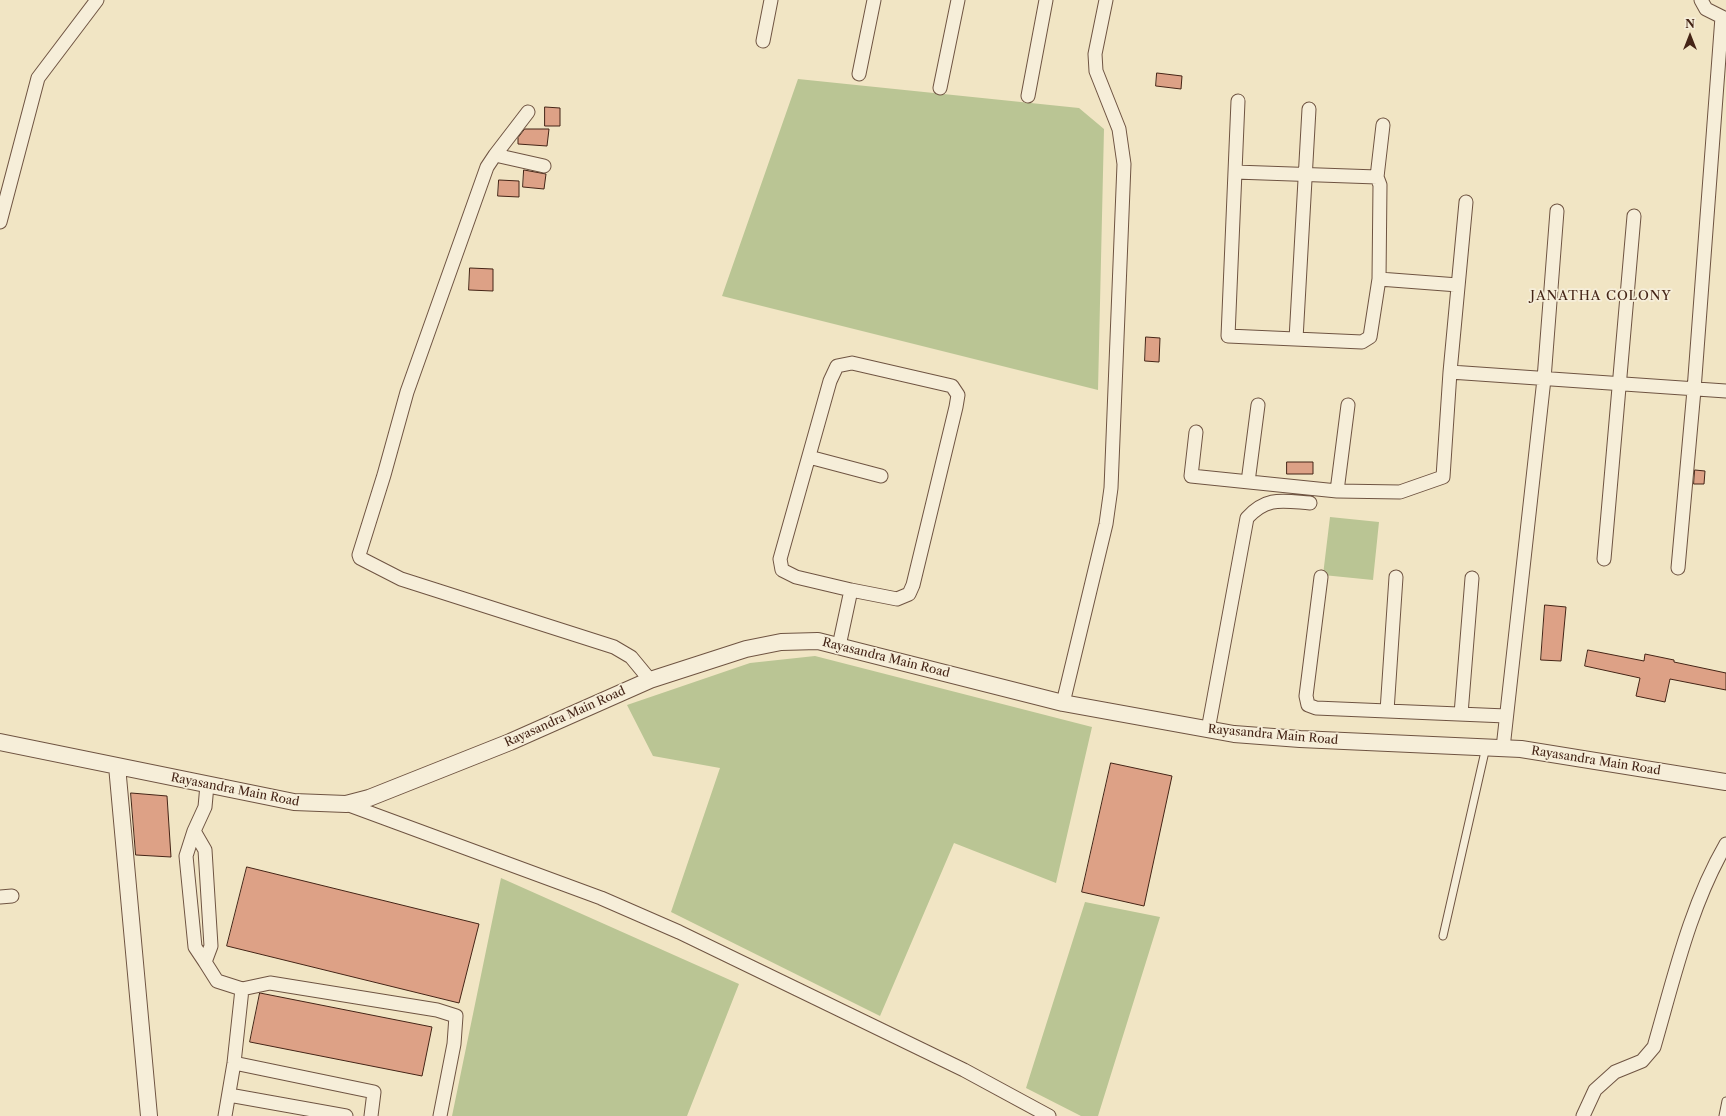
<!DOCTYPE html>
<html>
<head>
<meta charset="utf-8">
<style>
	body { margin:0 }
	#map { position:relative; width:1726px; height:1116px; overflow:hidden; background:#f1e5c4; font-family:"Libre Caslon Text",serif }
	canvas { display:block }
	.north { position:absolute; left:1670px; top:16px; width:40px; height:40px; -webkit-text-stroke:3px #f6eed9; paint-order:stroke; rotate:0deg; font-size:11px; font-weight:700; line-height:16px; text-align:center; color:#442416 }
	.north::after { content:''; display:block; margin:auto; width:14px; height:18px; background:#442416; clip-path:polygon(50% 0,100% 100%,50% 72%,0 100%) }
</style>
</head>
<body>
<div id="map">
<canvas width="1726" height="1116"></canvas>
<div class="north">N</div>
</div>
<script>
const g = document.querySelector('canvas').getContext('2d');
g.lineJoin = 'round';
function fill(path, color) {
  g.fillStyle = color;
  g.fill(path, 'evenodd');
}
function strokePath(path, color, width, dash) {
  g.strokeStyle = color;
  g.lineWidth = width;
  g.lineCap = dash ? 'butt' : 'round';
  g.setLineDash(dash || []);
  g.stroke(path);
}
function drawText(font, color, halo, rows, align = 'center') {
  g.font = font + ' "Libre Caslon Text",serif';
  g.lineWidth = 3.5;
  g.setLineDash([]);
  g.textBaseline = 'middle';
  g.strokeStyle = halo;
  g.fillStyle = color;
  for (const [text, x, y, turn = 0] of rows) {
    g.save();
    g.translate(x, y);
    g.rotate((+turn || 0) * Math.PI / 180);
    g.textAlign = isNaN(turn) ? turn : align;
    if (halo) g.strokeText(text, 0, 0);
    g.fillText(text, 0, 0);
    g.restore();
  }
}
const green = new Path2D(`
	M798,79l281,29 25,21 -6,261 -376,-94z
	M1330,517l49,5 -6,58 -50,-5z
	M815,656l277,71 -36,156 -102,-40 -74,173 -209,-104 49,-144 -67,-12 -26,-51 123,-42z
	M501,878l238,106 -52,132h-235z
	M1085,902l75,15 -62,199h-17l-55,-28z`);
const building = new Path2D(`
	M1157,73l25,3 -1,13 -25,-3z
	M545,107l15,1v18h-15z
	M525,129h24l-2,17 -29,-2v-6z
	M524,170l22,4 -2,15 -21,-2z
	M499,180l20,1v16l-21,-1z
	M470,268l23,1v22l-24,-1z
	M1146,337l14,1 -1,24 -14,-1z
	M1287,462h26v12h-26z
	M1695,470l10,1 -1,13h-10z
	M1545,605l21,2 -5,54 -20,-1z
	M1588,650l56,11 1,-7 29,6v2l52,11v17l-56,-11 -5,23 -29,-6 4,-18 -55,-12z
	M1111,763l61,13 -28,130 -62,-14z
	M131,793l36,3 4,61 -35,-2z
	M247,867l232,57 -20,79 -232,-57z
	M260,993l172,34 -10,49 -172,-34z`);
const service = new Path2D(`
	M1443,936l43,-189
	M1723,1116l3,-15`);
const minor = new Path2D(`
	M763,41l8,-41
	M859,74l15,-74
	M940,88l18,-88
	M1028,96l18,-96
	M1238,101l-10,235 134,6 8,-5 9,-58 79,6
	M495,155l33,-43
	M544,166l-49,-11 -8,12 -80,225 -23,83 -25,80 1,3 41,21 213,68 17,10 19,23
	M1235,172l142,5 3,8 -1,94
	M1377,177l6,-52
	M0,222l38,-144 59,-78
	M1296,339l13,-230
	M1450,372l276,19
	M1196,432l-5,44 146,15 63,1 43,-15 7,-105 16,-170
	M809,457l72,19
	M1248,482l10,-77
	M1337,491l11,-86
	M1604,559l30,-343
	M1678,568l16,-178 28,-373 -16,-8 -5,-9
	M1321,577l-15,119 2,9 8,3 190,8
	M839,646l12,-56 -55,-13 -14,-7 -2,-11 50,-178 7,-15 15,-3 100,23 6,9 -2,12 -43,178 -4,9 -12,5 -46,-9
	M1063,703l43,-179 5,-36 13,-324 -5,-35 -23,-58 -1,-17 11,-54
	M1387,711l9,-134
	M1461,714l11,-136
	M1208,730l39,-212c20,-22 36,-17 63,-15
	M1503,748l41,-369 13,-168
	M346,804l255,94 78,34 285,138 85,46
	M194,831l11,19 6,96 -6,16 12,19 25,8 28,-6 167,27 19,6 -2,28 -14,72
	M0,897l12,-1
	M205,962l-10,-15 -9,-91 8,-25 11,-24 2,-22
	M234,1063l140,29 -3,24
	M229,1095l117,21
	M225,1116l9,-53 8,-74
	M1583,1116l12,-26 20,-18 27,-11 12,-14c20,-69 36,-141 72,-203`);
const tertiary = new Path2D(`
	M0,742l294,60 52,2 23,-6 141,-56 140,-62 96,-31 35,-7 37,-1 245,62 171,31 66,5 221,10 205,33
	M117,766l32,350`);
const streetNames = [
	["Rayasandra Main Road",886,658,14],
	["Rayasandra Main Road",565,717,-24],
	["Rayasandra Main Road",1273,735,5],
	["Rayasandra Main Road",1596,761,9],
	["Rayasandra Main Road",235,790,11]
];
const neighbourhoodNames = [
	["JANATHA COLONY",1601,296]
];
fill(green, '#bac594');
fill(building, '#dda186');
strokePath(building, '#442416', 1);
strokePath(service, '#6f5442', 9);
strokePath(minor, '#6f5442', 15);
strokePath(tertiary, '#6f5442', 18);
strokePath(service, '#f6eed9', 7);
strokePath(minor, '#f6eed9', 13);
strokePath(tertiary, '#f6eed9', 16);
drawText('12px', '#442416', '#f6eed9', streetNames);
g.letterSpacing = '1px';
drawText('13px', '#442416', '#f6eed9', neighbourhoodNames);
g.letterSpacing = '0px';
</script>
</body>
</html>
